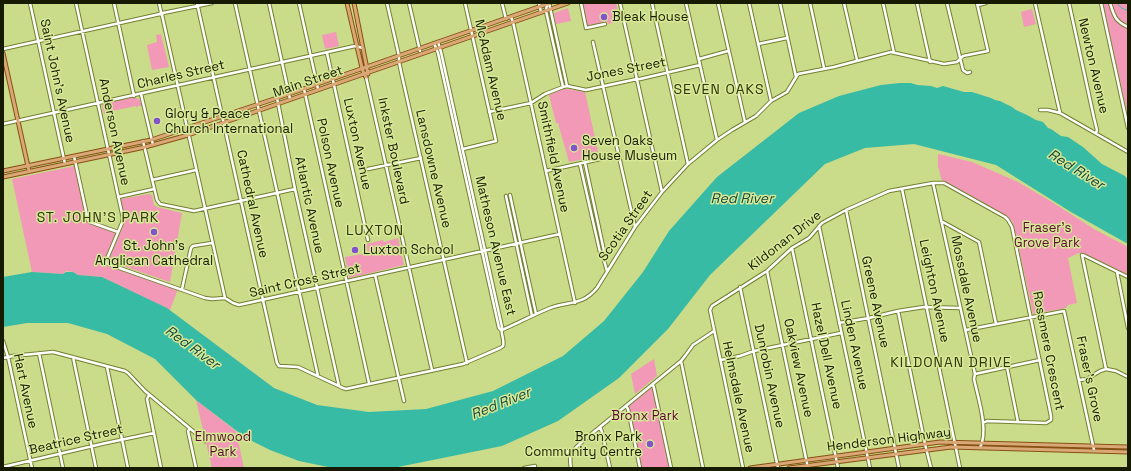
<!DOCTYPE html>
<html>
<head>
<meta charset="utf-8">
<style>
	body { margin:0 }
	#map { position:relative; width:1131px; height:471px; overflow:hidden; background:#cadb8a; font-family:"Space Grotesk",sans-serif }
	canvas { display:block }
	.frame { position:absolute; inset:0; border:4px solid #161b00; pointer-events:none }
</style>
</head>
<body>
<div id="map">
<canvas width="1131" height="471"></canvas>
<div class="frame"></div>
</div>
<script>
const g = document.querySelector('canvas').getContext('2d');
g.lineJoin = 'round';
function fill(path, color) {
  g.fillStyle = color;
  g.fill(path, 'evenodd');
}
function strokePath(path, color, width, dash) {
  g.strokeStyle = color;
  g.lineWidth = width;
  g.lineCap = dash ? 'butt' : 'round';
  g.setLineDash(dash || []);
  g.stroke(path);
}
function drawText(font, color, halo, rows, align = 'center') {
  g.font = font + ' "Space Grotesk",sans-serif';
  g.lineWidth = 3;
  g.setLineDash([]);
  g.textBaseline = 'middle';
  g.strokeStyle = halo;
  g.fillStyle = color;
  for (const [text, x, y, turn = 0] of rows) {
    g.save();
    g.translate(x, y);
    g.rotate((+turn || 0) * Math.PI / 180);
    g.textAlign = isNaN(turn) ? turn : align;
    if (halo) g.strokeText(text, 0, 0);
    g.fillText(text, 0, 0);
    g.restore();
  }
}
const green = new Path2D(`
	M585,3h31l4,18 -12,3v-2l-17,4h-3l-2,-2 -4,-20z
	M1103,3h25v114z
	M568,8l3,13 -15,3 -2,-11z
	M1032,9l4,15 -12,3 -3,-15z
	M336,32l3,14 -14,3 -3,-14z
	M161,34l8,33 -17,3 -5,-25 10,-3 -1,-7z
	M563,89h5l17,3 14,64 -30,6 -11,-39h-2l-7,-28z
	M133,97l6,2 3,6v1h-4l-2,2v-2l-29,6v2h-3l-2,-10z
	M938,154l34,8 46,20 34,20 42,27 34,18v29l-49,-23 -11,5 9,45 -9,2 -2,3 -33,6 -19,-88 -2,-5 -7,-6 -50,-28 -13,-6 -4,-15z
	M75,166l12,55 29,12 -12,30 74,26 -8,21 -68,-33 -24,-2 -5,-3 -7,-1 -3,3 -31,-2 -20,-93z
	M149,194l3,1 2,10 3,2 25,6 -12,69 -62,-21 17,-39 -4,-23z
	M398,238l6,27 -55,13 -4,-21 23,-4 -2,-9 17,-4 1,2z
	M654,359l3,17 -22,18 -4,-20z
	M651,388l2,1 16,79h-27l-13,-62z
	M196,400l40,31 8,37h-32z`);
const water = new Path2D(`
	M900,83h11l6,2 14,1 6,2 6,-2 21,6h8l19,6 4,2 5,1 12,6 4,3 11,5 9,5 7,2 5,6 3,1 10,7 7,1 15,10 19,17 23,12 3,4v64l-57,-32 -75,-47 -82,-21 -49,4 -40,16 -115,111 -42,54 -49,49 -61,43 -56,25 -109,22 -65,-1 -29,-6 -29,-11 -24,-12 -50,-38 -41,-41 -48,-25 -39,-11h-41l-24,4v-50l29,-5 31,2 3,-2h7l5,3 24,2 65,31 107,80 43,17 52,7 57,-3 67,-18 70,-35 41,-35 39,-49 26,-41 48,-54 82,-64 40,-17 42,-11z`);
const stream = new Path2D(`
	M1117,3c3,4 6,7 11,7`);
const minor = new Path2D(`
	M30,3l35,161
	M76,3l47,215 -1,5 -16,38v2l2,1 97,34 7,1 13,-1 8,5 6,2 321,-71
	M114,3l20,93
	M159,3l2,9
	M197,3l80,360 2,3 19,1 45,21 3,1 117,-25 37,-16 3,-2c2,-6 -3,-13 -1,-19l-61,-275 -3,-10
	M235,3l83,373
	M269,3l21,96
	M299,3l19,86
	M387,3l12,53v6l3,14 65,287
	M409,3l11,48
	M502,3l4,16
	M539,3l2,9
	M549,3l18,83
	M581,3l5,25 19,-4
	M620,3l42,189
	M652,3l36,161
	M686,3l31,137
	M718,3l27,119
	M749,3l22,98
	M780,3l16,74
	M810,3l14,65
	M844,3l13,57
	M883,3l11,50
	M917,3l13,59
	M947,3l16,67 4,3 3,-1
	M1035,3l25,110
	M1069,3l25,115 3,12 -1,3
	M1101,3l27,125
	M1110,3c4,13 5,18 18,24
	M547,4l-1,7 17,76
	M978,5l8,-2
	M161,12l2,1 -1,2 -2,-1z
	M163,13l49,-10
	M162,15l63,283
	M511,17l2,5 62,281
	M593,42l42,185
	M434,43l4,10 61,275 2,2
	M758,44l29,-6
	M3,49l157,-35
	M327,53l41,187
	M699,59l29,-8
	M366,77l66,293
	M304,89l65,294
	M141,94l12,51
	M277,98l18,91 44,197
	M1040,110h8l12,3 68,39
	M489,112l42,-9 14,-9 18,-7 4,-1 19,4 51,-11h3l60,-14
	M3,124l352,-78 8,2
	M143,141l14,59 3,4 34,7 101,-22
	M463,149l33,-8 -31,-138
	M74,156l14,64 2,2 28,10
	M585,163l19,88 -1,5
	M580,164l20,88 3,5 4,14
	M368,169l53,-11
	M546,171l72,-16
	M152,180l44,-10
	M933,183l42,191 -1,5c4,19 15,51 6,69
	M902,189l58,279
	M510,195l26,119
	M506,196l26,120
	M118,197l36,-8
	M846,210l53,258
	M941,221l38,21 17,82
	M819,226l51,242
	M792,248l46,220
	M1082,255l24,114
	M1083,255l45,22
	M767,271l41,197
	M1117,272l11,56
	M375,275l29,126
	M740,287l38,181
	M182,289l9,-41 2,-2 19,-3
	M898,311l27,133 6,24
	M839,323l30,-5 29,-7 26,-4 36,1
	M502,330c16,-7 31,-15 48,-22 19,-7 32,-2 47,-20l38,-61 27,-35 26,-28 29,-24 15,-10 24,-14 15,-15 16,-9 11,-18 36,-7 57,-15 53,12 13,-2 6,-6 25,-5 -11,-48
	M966,330l98,-19 30,139
	M3,341l5,16 24,111
	M39,353l24,115
	M73,357l23,111
	M3,358l10,-2 40,-4 72,19 3,2 17,18 60,50
	M721,360l19,-4 14,-5 87,-18
	M681,361l22,107
	M107,367l21,101
	M1007,367l11,55
	M975,374l65,-14
	M1079,380l8,-1 13,-8 6,-2 10,2 12,6
	M653,385l1,3 17,80
	M149,395l-2,4 14,69
	M626,406l2,3 12,59
	M600,427l2,5 8,36
	M190,429l-2,2 8,37
	M549,455l18,-4 1,3 2,1
	M3,467l103,-24 48,-10
	M524,468l11,-2
	M571,468c-3,-17 2,-17 13,-28l97,-79 4,-5 8,-11 21,-14
	M743,468l-33,-158 2,-4 55,-35 25,-23 17,-10 13,-15 24,-13 43,-19 44,-8h11l61,34 3,3 4,7 39,189v4l-5,3 -59,-2 -4,2`);
const major = new Path2D(`
	M347,3l15,65 2,6 2,3
	M354,3l14,71
	M3,53l26,118
	M3,171l148,-31 138,-46 261,-91
	M3,177l142,-30 43,-12 380,-132
	M750,468l190,-26 188,5
	M789,468l162,-21 177,5`);
const markers = [
	[604,17,4,"#8253cb"],
	[157,121,4,"#8253cb"],
	[574,148,4,"#8253cb"],
	[154,232,4,"#8253cb"],
	[355,250,4,"#8253cb"],
	[650,444,4,"#8253cb"]
];
const poiNames = [
	["Bleak House",612,17],
	["Glory & Peace",165,114],
	["Church International",165,129],
	["Seven Oaks",582,141],
	["House Museum",582,156],
	["St. John’s",154,246,"center"],
	["Anglican Cathedral",154,261,"center"],
	["Luxton School",363,250],
	["Bronx Park",642,437,"right"],
	["Community Centre",642,452,"right"]
];
const streetNames = [
	["Newton Avenue",1093,66,77],
	["McAdam Avenue",490,70,77],
	["Jones Street",626,70,-11],
	["Charles Street",181,75,-13],
	["Saint John's Avenue",57,81,78],
	["Main Street",308,82,-19],
	["Anderson Avenue",114,132,78],
	["Luxton Avenue",357,144,78],
	["Inkster Boulevard",393,151,78],
	["Smithfield Avenue",553,157,78],
	["Polson Avenue",330,163,78],
	["Lansdowne Avenue",433,169,77],
	["Cathedral Avenue",252,204,78],
	["Atlantic Avenue",309,205,78],
	["Scotia Street",626,226,-55],
	["Kildonan Drive",785,241,-38],
	["Matheson Avenue East",495,246,77],
	["Saint Cross Street",305,281,-13],
	["Mossdale Avenue",966,289,78],
	["Leighton Avenue",934,291,78],
	["Greene Avenue",875,302,78],
	["Linden Avenue",854,345,78],
	["Rossmere Crescent",1048,351,79],
	["Hazel Dell Avenue",826,356,78],
	["Oakview Avenue",798,368,78],
	["Dunrobin Avenue",769,376,78],
	["Fraser's Grove",1089,379,78],
	["Hart Avenue",25,391,78],
	["Helmsdale Avenue",738,397,78],
	["Beatrice Street",76,440,-13],
	["Henderson Highway",889,440,-7]
];
const parkNames = [
	["Fraser's",1047,228],
	["Grove Park",1047,243],
	["Bronx Park",645,416],
	["Elmwood",223,437],
	["Park",223,452]
];
const neighbourhoodNames = [
	["SEVEN OAKS",719,90],
	["ST. JOHN'S PARK",98,218],
	["LUXTON",375,231],
	["KILDONAN DRIVE",951,363]
];
const waterNames = [
	["Red River",1076,170,32],
	["Red River",742,199],
	["Red River",192,348,36],
	["Red River",501,404,-22]
];
fill(green, '#f199b6');
fill(water, '#38bba4');
strokePath(stream, '#38bba4', 1);
strokePath(minor, '#738131', 4.5);
strokePath(major, '#865113', 5);
strokePath(minor, '#fff', 2.5);
strokePath(major, '#daa877', 3);
for (const [x, y, r, color] of markers) {
  const dot = new Path2D();
  dot.arc(x, y, r, 0, 2 * Math.PI);
  g.fillStyle = color;
  g.fill(dot);
  strokePath(dot, '#d7e896', 1.5);
}
drawText('13px', '#161b00', '#d7e896', poiNames, 'left');
drawText('13px', '#161b00', '#d7e896', streetNames);
drawText('13px', '#5d0b32', '#d7e896', parkNames);
g.letterSpacing = '1px';
drawText('14px', '#2e3509', '#d7e896', neighbourhoodNames);
g.letterSpacing = '0px';
drawText('italic 14px', '#144a40', '#d7e896', waterNames);
</script>
</body>
</html>
